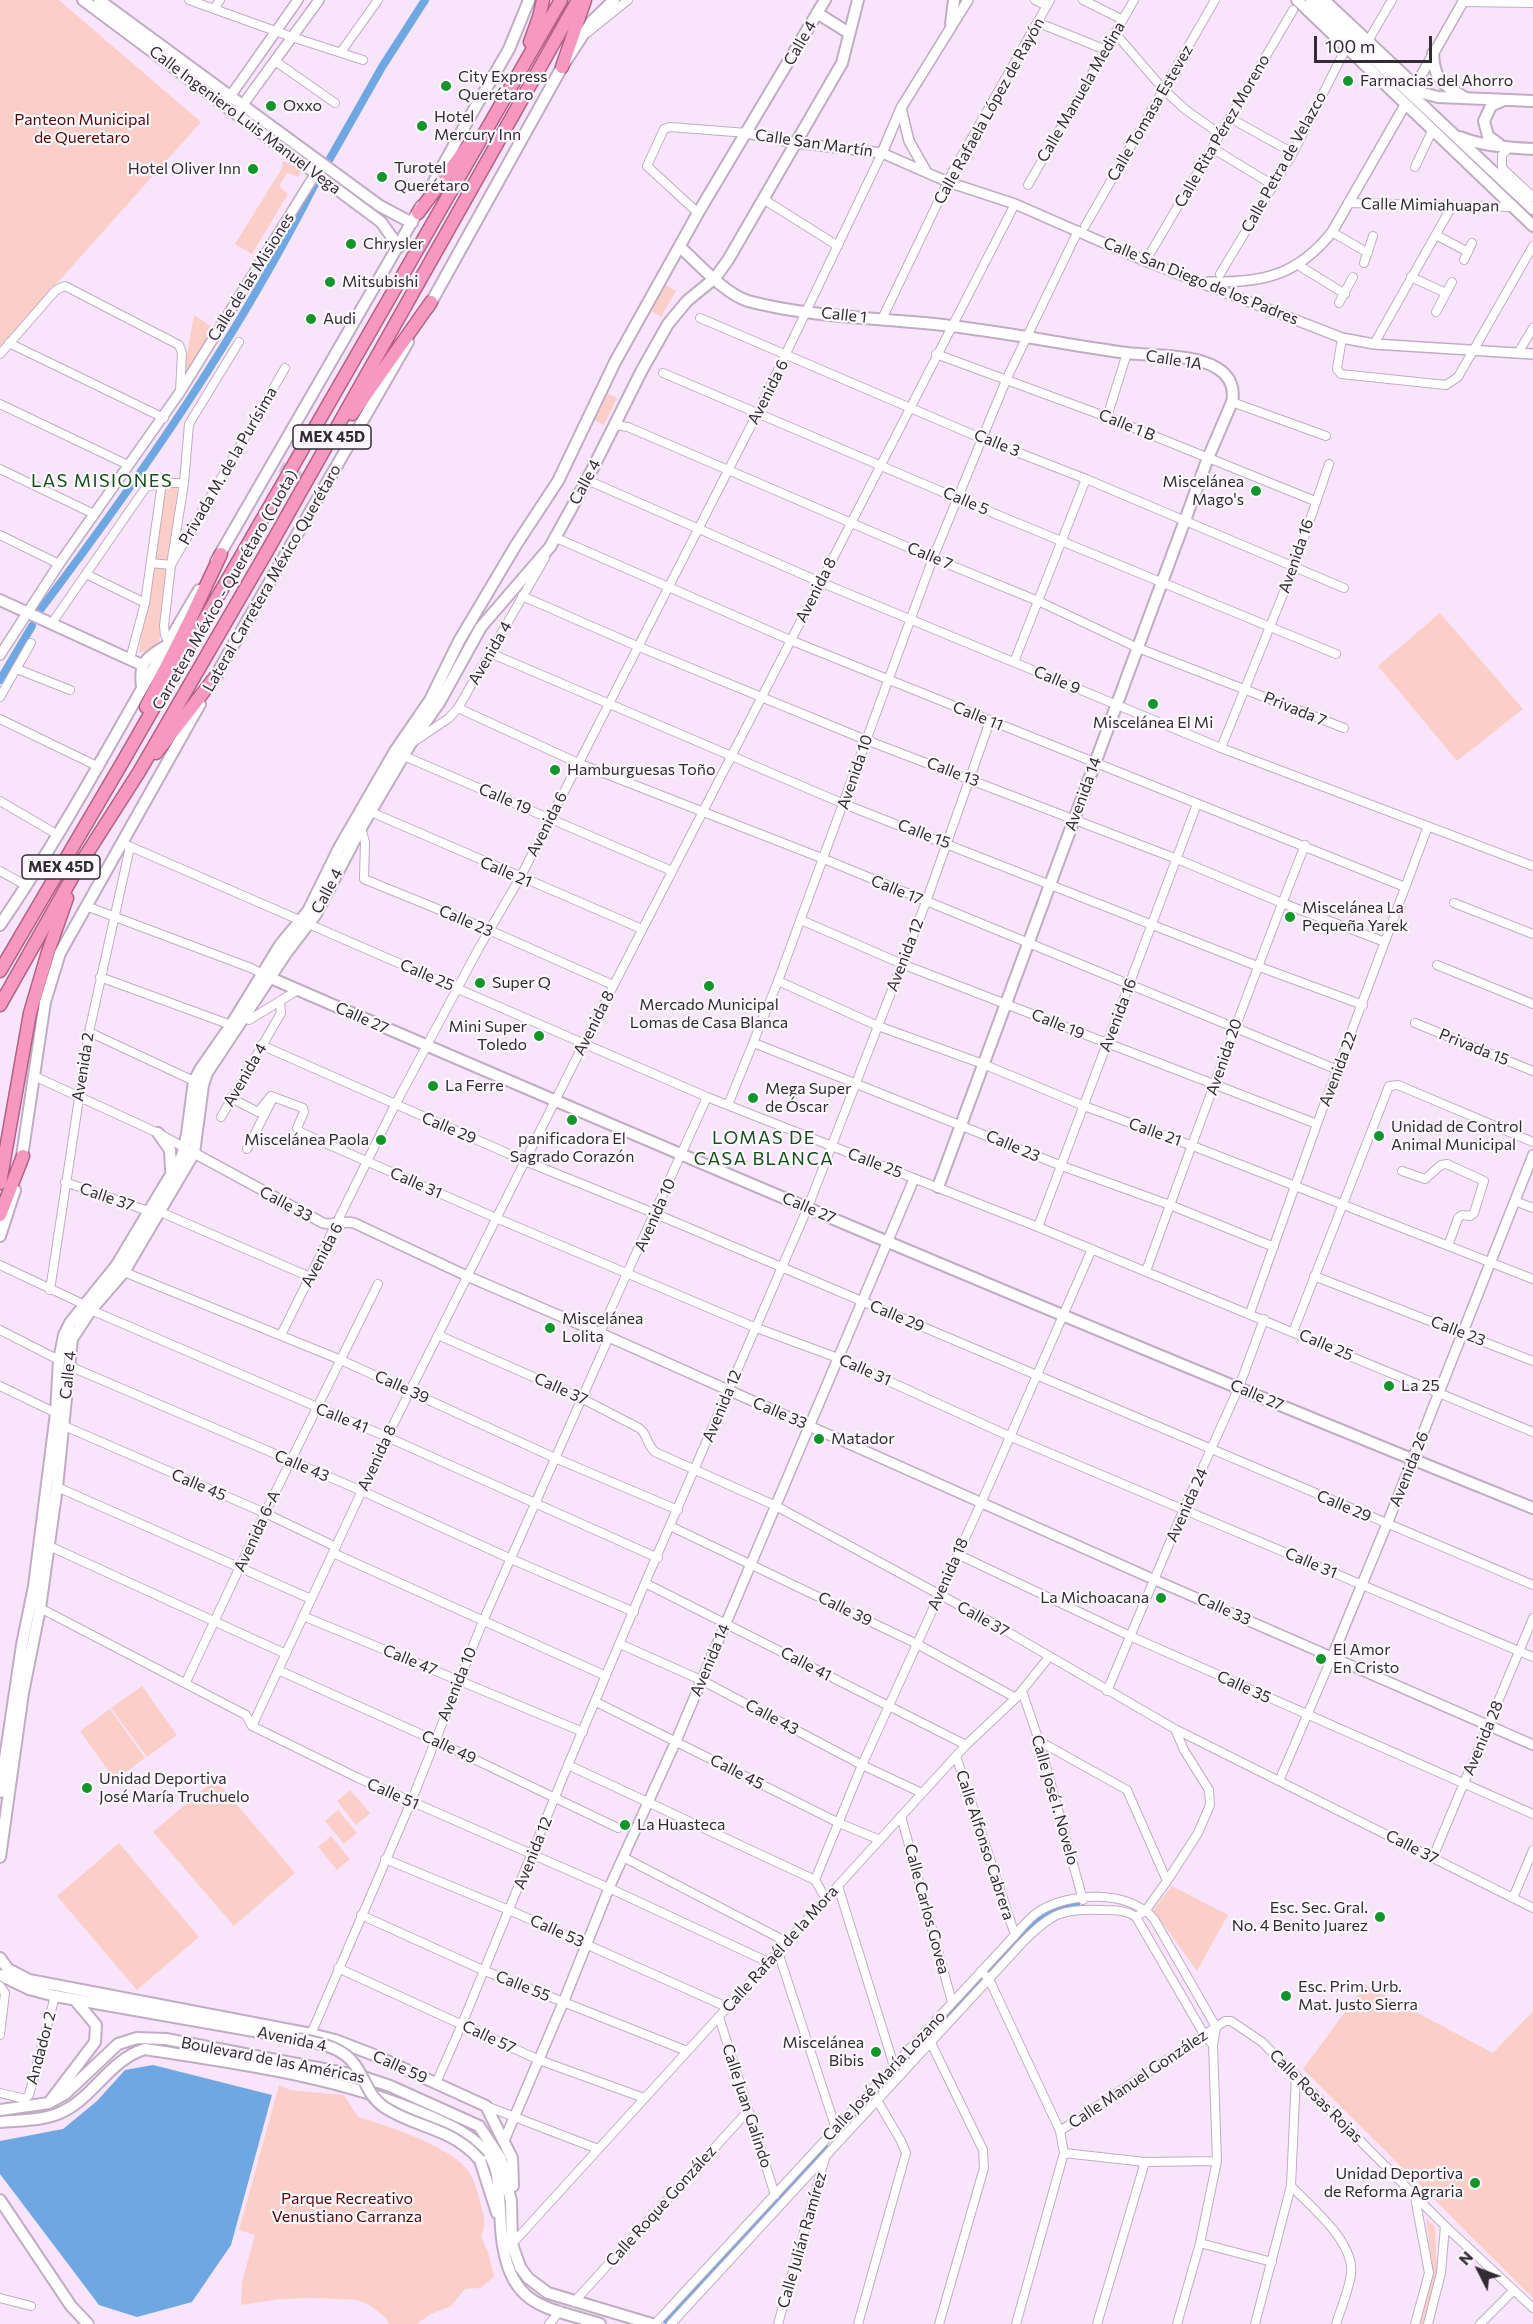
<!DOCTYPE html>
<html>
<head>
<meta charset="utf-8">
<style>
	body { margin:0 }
	#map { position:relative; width:1533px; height:2324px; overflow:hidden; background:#f8e5fc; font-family:Commissioner,sans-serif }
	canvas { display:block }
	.north { position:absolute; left:1449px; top:2240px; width:60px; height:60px; -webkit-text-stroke:4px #fcf8fd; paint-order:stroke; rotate:312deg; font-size:16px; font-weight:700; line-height:24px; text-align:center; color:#322b34 }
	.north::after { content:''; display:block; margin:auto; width:21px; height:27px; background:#322b34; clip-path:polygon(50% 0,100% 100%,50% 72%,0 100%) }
	.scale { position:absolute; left:1314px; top:36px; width:118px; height:27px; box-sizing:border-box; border:3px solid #322b34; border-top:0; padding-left:8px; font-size:18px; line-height:21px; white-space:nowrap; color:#322b34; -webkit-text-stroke:4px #fcf8fd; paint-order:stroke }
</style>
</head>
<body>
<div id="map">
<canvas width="1533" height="2324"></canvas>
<div class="north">N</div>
<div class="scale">100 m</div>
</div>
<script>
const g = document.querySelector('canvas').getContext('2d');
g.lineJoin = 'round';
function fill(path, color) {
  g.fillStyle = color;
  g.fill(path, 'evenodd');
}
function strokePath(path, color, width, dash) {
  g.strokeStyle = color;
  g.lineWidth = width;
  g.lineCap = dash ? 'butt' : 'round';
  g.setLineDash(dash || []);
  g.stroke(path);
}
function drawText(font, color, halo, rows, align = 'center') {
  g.font = font + ' Commissioner,sans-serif';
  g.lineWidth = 4.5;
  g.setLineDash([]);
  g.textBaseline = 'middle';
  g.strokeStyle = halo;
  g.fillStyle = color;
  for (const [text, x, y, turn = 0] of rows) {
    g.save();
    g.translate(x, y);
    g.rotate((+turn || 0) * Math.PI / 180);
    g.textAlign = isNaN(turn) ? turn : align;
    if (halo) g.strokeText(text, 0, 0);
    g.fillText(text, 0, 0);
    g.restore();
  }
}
const green = new Path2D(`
	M0,0h59l142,122 -201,225z
	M283,161l19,9 -4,7 -11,-4 -8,13 9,8 -36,60 -17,-10 47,-76z
	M664,284l12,7 -15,26 -11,-7z
	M194,315l20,13 -26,45 -4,-2z
	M603,391l14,7 -13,27 -14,-7z
	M164,485l14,2 -10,75 -14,-2z
	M151,564l18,3 -10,76 -11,8 -9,1z
	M1440,613l83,96 -66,52 -79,-95z
	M142,1686l35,49 -30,22 -36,-49z
	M110,1709l35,49 -30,22 -35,-49z
	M215,1779l80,94 -61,53 -81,-94z
	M350,1790l20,23 -14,12 -19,-24z
	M338,1810l19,23 -13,11 -19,-23z
	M331,1836l19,23 -13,11 -19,-23z
	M119,1843l80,94 -62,53 -80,-94z
	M1172,1886l56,29 -31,56 -44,-61z
	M1365,1985l128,68 40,-42v287l-230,-229z
	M279,2085l11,5 54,5 14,22c26,7 92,30 108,51 7,9 12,23 14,34 4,15 7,21 1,35l7,15 6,25 -14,11 -15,1 -14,17 -20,8 -15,10h-27l-4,-7 -16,-12 -12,-5 -41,-2 -36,1 -39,6 1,-23 13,-47 -16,-5z
	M1426,2218l9,9 2,46 -14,51h-4l14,-50z`);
const water = new Path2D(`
	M153,2065l119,30 -41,150 -39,57 -55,15 -38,-12 -99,-131v-33l63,-12 34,-28 28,-31z`);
const canal = new Path2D(`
	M328,162l54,-95 43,-67
	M40,610c103,-136 200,-277 277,-430
	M0,680l32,-54
	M932,2031l103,-111 15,-9 26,-7
	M841,2130l76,-82
	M667,2320l158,-172`);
const secondaryTunnel = new Path2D(`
	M281,467l32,17`);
const minor = new Path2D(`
	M189,0l103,37 71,23
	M1035,0l12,6
	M1083,0l40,20
	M1462,2l71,1
	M214,9l6,-9
	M1039,23l67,27
	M587,33l41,-33
	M1115,33l49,57 22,20 34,24
	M1368,41l24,-41
	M341,52l37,-52
	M275,61l60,42
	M1230,118l63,35
	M1212,148l61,37
	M1509,148l-7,7v13l31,29
	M1415,167l17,-36
	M1028,185l106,-185
	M763,199l75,47
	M1348,203l164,4
	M698,213l-51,-47 17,-37 6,-2 77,6
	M1085,226l130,-226
	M1332,232l36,21
	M1436,235l32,17
	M1151,252l142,-242
	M1464,260l8,-17
	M1364,263l9,-27
	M1298,265l47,29
	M1220,274l73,-121 53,-105
	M1411,277l35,16
	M1339,303l14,-26
	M1436,312l16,-30
	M700,318l283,121 103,40 258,109
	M882,319l71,-148 97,-171
	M1342,338l-5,31 4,5 105,11 12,-8 75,-131
	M9,343l155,75
	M1374,344l78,-138
	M1518,353l15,-25
	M0,354l56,-64 9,-4 114,59 3,8 -2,38
	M936,354l171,63 208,84
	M663,373l296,126 377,155
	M1232,402l94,34
	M0,404l128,61
	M1107,417l20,-64
	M615,425l13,2 305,131 105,43 100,47 206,80
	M0,469l94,45
	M587,480l233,102 401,166 312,118
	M0,535l59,29
	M554,537l236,103 615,247
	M151,563l20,2 114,-197
	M86,574l59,29
	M522,596l115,50 229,94 311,119 105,44 103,39
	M52,623l94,-136 16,-4h22
	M169,641l-4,-6 -1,-9 7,-61 13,-82 5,-59 50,-82
	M490,653l354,151 413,162 106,39
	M130,659l15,-56 17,-120
	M1014,662l72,-183
	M17,669l53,21
	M0,697l31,-54
	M458,708l120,55 246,96 514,211
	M0,719l99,48
	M415,741l34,-23 9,-10 87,-150
	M1221,748l73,-181 35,-103
	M404,756l268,115
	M0,801l58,34
	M371,812l271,117
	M361,828l4,14 -1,37 125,51 124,55
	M122,843l585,254 331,130 495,205
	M0,871l27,15
	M1454,903l79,31
	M86,906l165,62 12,6
	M801,920l101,44 415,160
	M1437,965l96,39
	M100,977l131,48
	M778,981l100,45 105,38 101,42 109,40 340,133
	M249,1020l49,-30
	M1415,1023l118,48
	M89,1032l105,49
	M754,1043l308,123 108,39 104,42
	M261,1045l264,116 131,53 877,371
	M34,1076l124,57 29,16
	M231,1098l27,14 13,-16 32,12 1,4 -7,16 3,4 196,86 258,109 84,31 171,78 524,221
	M728,1105l50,-124 155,-423 74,-180 71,-147
	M221,1117l60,-104 -1,-12
	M247,1149l26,-51
	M1402,1171l23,8 16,-14 6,-1 37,17 -10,32 -4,3 -8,-1 -4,3 -10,28
	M65,1182l83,29
	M1515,1201l18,7
	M158,1211l152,66
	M1038,1227l159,-423
	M0,1265l85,40
	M1146,1271c52,-142 103,-285 159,-426
	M124,1272l217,88 214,98 123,52
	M1314,1276l219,85
	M50,1290l39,-258 41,-185
	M91,1310l296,127 271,121
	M1250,1313l67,-189 111,-298
	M0,1330l59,30
	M1293,1332l96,-246 9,-1 135,57
	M600,1333l107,-236
	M281,1335l114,-230 85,-159 40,-68 238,-466 124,-259
	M438,1335l143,63 58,30c9,6 7,16 16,24l121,54 218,118 181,105 358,179
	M69,1366l293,125 149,68 123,53
	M0,1386l56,27
	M62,1425l203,88 71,34
	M57,1487l254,112
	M670,1526l247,118 99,54
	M49,1546l237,108
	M333,1553l273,123
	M957,1554l173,82 403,178
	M645,1583l321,162
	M38,1607l208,108 6,11 106,52 251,110 159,74
	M303,1616l280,116
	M620,1644l81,36 161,85 60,28
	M278,1670l156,70 184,88
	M186,1682l79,-169 113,-229
	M1022,1691l17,50 44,159
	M1107,1691l77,-182 55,-122 25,-68
	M596,1702l243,121 41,17
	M252,1726l135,-289 197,-394 431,-839
	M1039,1741l88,49 40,91
	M956,1756l59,179
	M568,1765l247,115
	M1279,1781l53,-124
	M901,1816l51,186
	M623,1857l164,85
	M1433,1857l100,-239
	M385,1859l124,51 218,97
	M838,1886l56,180
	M1513,1898l20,-48
	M826,1899l-11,-19 47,-115 120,-264 110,-252
	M361,1915l124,56 202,80
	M1136,1917l10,-7 21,-29 31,-48 12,-28 -1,-15 -25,-40 -9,-21
	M778,1952l59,180
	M338,1968l201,92 105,38
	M981,1971l8,8 71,152 4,22 -48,171
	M0,1986l5,7 -5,42
	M719,2017l56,178
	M311,2034l100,-232 72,-181 126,-284
	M922,2036l9,7 52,107 1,18 -45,156
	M436,2083l26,-59 106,-259 77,-182 163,-376 118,-305 64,-181
	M0,2093l25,6 4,-4 26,-99
	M486,2106l112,43
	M1060,2131l165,-110h6l31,21 183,184 88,82
	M1064,2153l81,9 72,-1
	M1291,2186c20,21 64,56 60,88 -2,16 -10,34 -15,50
	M1200,2243l72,19
	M512,2244l454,-499 50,-47 33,-41
	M0,2298l31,8
	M574,2302l174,-191
	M549,2324l11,-13
	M655,2324l360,-389c7,-8 14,-17 23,-23 31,-20 90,-23 116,7l62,108
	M671,2324l352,-382c29,-29 39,-34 81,-32 12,0 22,0 32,7l69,119 8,9
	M778,2324l47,-166
	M858,2324l48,-171 -5,-12 -24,-41
	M1097,2324l48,-162
	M1177,2324l23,-81 17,-82 -4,-116 3,-18
	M1255,2324l36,-138 5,-111
	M1415,2324l14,-51 -14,-76
	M1428,2324l13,-51 4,-47
	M1480,2324l34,-34`);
const tertiary = new Path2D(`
	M1415,86l49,-86
	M224,105l74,-105
	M901,108l8,33 17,30
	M239,110l80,-110
	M747,133l49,10 86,10 66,29 67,22 130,57 197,77 32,6 159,10
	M882,153l19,-45 67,-108
	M1208,282c54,1 89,-6 124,-50l73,-127
	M0,655l59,-91 121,-172 142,-229
	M194,1153l129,70c11,3 20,-3 31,0l113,53 142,61 537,239 387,169
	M1332,1657l57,-138 144,-364
	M504,2141l59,-138 46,-115 67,-147 238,-562`);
const secondary = new Path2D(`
	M83,0l298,222 18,25
	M99,0l281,206 32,17
	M1297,0l236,226
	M1311,0l222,209
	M1324,0l99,93 15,4 95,4
	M817,13l32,20
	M951,24l3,-24
	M1433,53c1,27 9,31 31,44
	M1460,137c21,9 50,11 73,12
	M1499,144l-11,-8 -4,-15 7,-15 11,-5
	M430,189l38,-69 41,-71 20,-49
	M680,247c19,17 45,47 68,54 63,17 138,17 203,25 59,7 118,19 176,27 26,3 68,1 90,15 13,8 18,20 15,34l-24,56 -270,729
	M428,308l134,-241 30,-46 22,-21
	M216,561l205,-355
	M0,600l142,65
	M212,682l196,-340
	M142,687c-3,-23 2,-28 22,-40
	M0,925c74,-108 132,-223 199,-335
	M266,976c420,182 842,361 1267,532
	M158,1133l12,17 1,20
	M21,1163l24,-161 15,-49 140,-249
	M0,1236l15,-46
	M0,1792l22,-147 12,-59 22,-173 3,-53 5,-25 6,-12 46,-57 66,-110 5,-22 7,-53 7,-13 30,-43 49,-80 28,-34 31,-63 56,-97 35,-51 29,-59 57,-96 42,-64 57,-119 83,-149 127,-213
	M0,1857l23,-164 17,-85 17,-121 15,-148 19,-29 33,-38 70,-119 9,-68 4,-12 80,-121 29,-38 45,-86 50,-85 28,-40 42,-76 69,-80 37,-67 55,-110 26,-46 19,-23 28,-23 13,-18 114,-197 16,-63
	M0,1958l8,11 21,11 282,54 24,6 39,15 112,51 26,52 1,28
	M0,1975l29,14 26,7 239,42
	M51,2100l44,-58 1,-17 -21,-25
	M0,2110l49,-7 16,-9 53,-50 19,-6 29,1 194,37 30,10 89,40 22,33 10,42 1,43 8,23 8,11 20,15 104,31
	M0,2122c21,-2 45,-1 64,-11 31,-16 47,-52 81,-62 95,15 193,27 282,66 21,9 46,20 61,39 10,12 10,28 11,43 2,17 1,37 5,54 11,58 47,57 96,73
	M480,2160l17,53
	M0,2200l71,106 17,18`);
const trunk = new Path2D(`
	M530,42l9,-25 4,-17
	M562,67l23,-67
	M418,213l53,-71
	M352,414l79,-112
	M146,707l43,-85 32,-68
	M156,753l60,-77
	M0,971l122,-208 439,-763
	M0,1005l77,-136 62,-97 127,-219 312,-553
	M0,1183l30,-170 18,-61 19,-54
	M0,1215l23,-59`);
const secondaryBridge = new Path2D(`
	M294,2038c22,5 47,7 61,27 11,15 13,31 29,42 33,22 66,19 96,53`);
const markers = [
	[1348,81,6,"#12962a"],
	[446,86,6,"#12962a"],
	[271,106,6,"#12962a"],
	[422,126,6,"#12962a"],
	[253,169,6,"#12962a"],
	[382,177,6,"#12962a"],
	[351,244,6,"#12962a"],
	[330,282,6,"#12962a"],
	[311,319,6,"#12962a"],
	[1256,491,6,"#12962a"],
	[1153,704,6,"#12962a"],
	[555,770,6,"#12962a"],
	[1290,917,6,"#12962a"],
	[480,983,6,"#12962a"],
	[709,986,6,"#12962a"],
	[539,1036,6,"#12962a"],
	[433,1086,6,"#12962a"],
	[753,1098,6,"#12962a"],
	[572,1120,6,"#12962a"],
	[1379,1136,6,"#12962a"],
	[381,1140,6,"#12962a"],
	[550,1328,6,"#12962a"],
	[1389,1386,6,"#12962a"],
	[819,1439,6,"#12962a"],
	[1161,1598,6,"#12962a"],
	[1321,1659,6,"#12962a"],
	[87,1788,6,"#12962a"],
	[625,1825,6,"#12962a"],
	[1380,1917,6,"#12962a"],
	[1286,1996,6,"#12962a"],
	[876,2052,6,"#12962a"],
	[1475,2183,6,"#12962a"]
];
const shields = [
	[332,437,78],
	[61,867,78]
];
const shieldNames = [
	["MEX 45D",332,437],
	["MEX 45D",61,867]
];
const streetNames = [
	["Calle 4",800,43,-60],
	["Calle Manuela Medina",1081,92,-60],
	["Calle Rafaela López de Rayón",989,111,-61],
	["Calle Tomasa Estevez",1150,113,-60],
	["Calle Ingeniero Luis Manuel Vega",245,120,37],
	["Calle Rita Pérez Moreno",1222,131,-60],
	["Calle San Martín",814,143,8],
	["Calle Petra de Velazco",1284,162,-61],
	["Calle Mimiahuapan",1430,205,1],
	["Calle de las Misiones",251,277,-58],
	["Calle San Diego de los Padres",1201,281,22],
	["Calle 1",844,315,6],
	["Calle 1A",1174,360,9],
	["Avenida 6",768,392,-63],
	["Calle 1 B",1127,425,22],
	["Calle 3",997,443,22],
	["Privada M. de la Purísima",228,466,-60],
	["Calle 4",585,482,-62],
	["Calle 5",966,501,23],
	["Calle 7",930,556,23],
	["Avenida 16",1296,556,-71],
	["Lateral Carretera México Querétaro",272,578,-60],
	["Carretera México - Querétaro (Cuota)",225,590,-60],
	["Avenida 8",816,590,-63],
	["Avenida 4",490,653,-60],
	["Calle 9",1057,680,23],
	["Privada 7",1295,709,22],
	["Calle 11",978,716,22],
	["Avenida 10",855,772,-71],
	["Calle 13",953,772,21],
	["Avenida 14",1083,794,-70],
	["Calle 19",505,799,23],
	["Avenida 6",547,824,-63],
	["Calle 15",924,834,21],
	["Calle 21",506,872,23],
	["Calle 17",897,890,22],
	["Calle 4",327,891,-62],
	["Calle 23",466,921,23],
	["Avenida 12",905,955,-69],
	["Calle 25",427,975,23],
	["Avenida 16",1118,1015,-69],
	["Calle 27",362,1018,24],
	["Avenida 8",594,1023,-63],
	["Calle 19",1058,1024,22],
	["Privada 15",1474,1047,22],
	["Avenida 20",1224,1057,-71],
	["Avenida 2",83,1067,-81],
	["Avenida 22",1338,1069,-69],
	["Avenida 4",245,1075,-60],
	["Calle 29",449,1128,23],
	["Calle 21",1155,1132,20],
	["Calle 23",1013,1146,23],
	["Calle 25",875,1163,21],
	["Calle 31",416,1183,24],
	["Calle 37",107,1197,19],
	["Calle 33",286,1204,28],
	["Calle 27",809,1208,23],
	["Avenida 10",655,1215,-66],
	["Avenida 6",322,1255,-62],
	["Calle 29",897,1316,23],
	["Calle 23",1458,1331,21],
	["Calle 25",1326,1345,23],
	["Calle 31",865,1370,24],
	["Calle 4",68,1375,-84],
	["Calle 39",402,1387,24],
	["Calle 37",561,1389,24],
	["Calle 27",1257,1395,23],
	["Avenida 12",722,1406,-67],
	["Calle 33",780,1413,23],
	["Calle 41",342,1418,22],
	["Avenida 8",377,1458,-65],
	["Calle 43",302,1466,23],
	["Avenida 26",1409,1469,-68],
	["Calle 45",199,1485,23],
	["Avenida 24",1187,1505,-66],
	["Calle 29",1344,1506,23],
	["Avenida 6-A",257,1531,-65],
	["Calle 31",1311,1563,23],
	["Avenida 18",948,1574,-66],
	["Calle 39",845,1609,26],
	["Calle 33",1224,1609,24],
	["Calle 37",983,1619,29],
	["Calle 47",410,1660,22],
	["Avenida 14",710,1660,-67],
	["Calle 41",806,1664,28],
	["Avenida 10",457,1684,-68],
	["Calle 35",1244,1687,24],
	["Calle 43",772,1717,28],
	["Avenida 28",1483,1738,-67],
	["Calle 49",449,1747,25],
	["Calle 45",737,1772,27],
	["Calle 51",393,1794,24],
	["Calle José I. Novelo",1055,1800,74],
	["Calle Alfonso Cabrera",985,1845,72],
	["Calle 37",1412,1847,27],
	["Avenida 12",533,1853,-68],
	["Calle Carlos Govea",927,1909,75],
	["Calle 53",557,1931,24],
	["Calle Rafaél de la Mora",780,1949,-48],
	["Calle 55",523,1986,22],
	["Calle 57",489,2037,25],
	["Avenida 4",292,2039,12],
	["Andador 2",41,2048,-75],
	["Boulevard de las Américas",273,2060,11],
	["Calle 59",400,2067,24],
	["Calle José María Lozano",884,2076,-47],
	["Calle Manuel González",1138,2079,-34],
	["Calle Rosas Rojas",1316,2096,45],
	["Calle Juan Galindo",747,2106,72],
	["Calle Roque González",661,2206,-48],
	["Calle Julián Ramírez",802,2240,-74]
];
const poiNames = [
	["City Express",458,77],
	["Querétaro",458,95],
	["Farmacias del Ahorro",1360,81],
	["Oxxo",283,106],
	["Hotel",434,117],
	["Mercury Inn",434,135],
	["Turotel",394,168],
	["Querétaro",394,186],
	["Hotel Oliver Inn",241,169,"right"],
	["Chrysler",363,244],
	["Mitsubishi",342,282],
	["Audi",323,319],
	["Miscelánea",1244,482,"right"],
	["Mago's",1244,500,"right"],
	["Miscelánea El Mi",1153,723,"center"],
	["Hamburguesas Toño",567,770],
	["Miscelánea La",1302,908],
	["Pequeña Yarek",1302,926],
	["Super Q",492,983],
	["Mercado Municipal",709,1005,"center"],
	["Lomas de Casa Blanca",709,1023,"center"],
	["Mini Super",527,1027,"right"],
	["Toledo",527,1045,"right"],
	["La Ferre",445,1086],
	["Mega Super",765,1089],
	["de Óscar",765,1107],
	["Unidad de Control",1391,1127],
	["Animal Municipal",1391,1145],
	["panificadora El",572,1139,"center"],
	["Sagrado Corazón",572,1157,"center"],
	["Miscelánea Paola",369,1140,"right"],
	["Miscelánea",562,1319],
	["Lolita",562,1337],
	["La 25",1401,1386],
	["Matador",831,1439],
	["La Michoacana",1149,1598,"right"],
	["El Amor",1333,1650],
	["En Cristo",1333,1668],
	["Unidad Deportiva",99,1779],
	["José María Truchuelo",99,1797],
	["La Huasteca",637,1825],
	["Esc. Sec. Gral.",1368,1908,"right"],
	["No. 4 Benito Juarez",1368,1926,"right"],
	["Esc. Prim. Urb.",1298,1987],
	["Mat. Justo Sierra",1298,2005],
	["Miscelánea",864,2043,"right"],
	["Bibis",864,2061,"right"],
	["Unidad Deportiva",1463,2174,"right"],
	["de Reforma Agraria",1463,2192,"right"]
];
const parkNames = [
	["Panteon Municipal",82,120],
	["de Queretaro",82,138],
	["Parque Recreativo",347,2199],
	["Venustiano Carranza",347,2217]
];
const neighbourhoodNames = [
	["LAS MISIONES",102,481],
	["LOMAS DE",764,1138],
	["CASA BLANCA",764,1159]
];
fill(green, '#fbcfc8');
fill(water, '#6ea7e1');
strokePath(canal, '#6ea7e1', 8);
strokePath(secondaryTunnel, '#d0c0d4', 10, [10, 5]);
strokePath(minor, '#c0adc4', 10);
strokePath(tertiary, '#c0adc4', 12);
strokePath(secondary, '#c0adc4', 14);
strokePath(trunk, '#b16285', 15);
strokePath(minor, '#fff', 8);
strokePath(tertiary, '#fff', 9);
strokePath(secondary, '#fff', 10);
strokePath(trunk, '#f798c0', 12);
strokePath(secondaryBridge, '#c0adc4', 14, []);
strokePath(secondaryBridge, '#fff', 10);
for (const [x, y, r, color] of markers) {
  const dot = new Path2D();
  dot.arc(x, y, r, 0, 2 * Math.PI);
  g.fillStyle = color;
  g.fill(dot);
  strokePath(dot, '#fcf8fd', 2);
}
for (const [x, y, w] of shields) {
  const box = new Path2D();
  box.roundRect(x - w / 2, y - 12, w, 24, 4.5);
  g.fillStyle = '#fcf8fd';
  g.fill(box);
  strokePath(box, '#322b34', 1.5);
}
drawText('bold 15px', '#322b34', null, shieldNames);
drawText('16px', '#322b34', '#fcf8fd', streetNames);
drawText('16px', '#322b34', '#fcf8fd', poiNames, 'left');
drawText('16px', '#530703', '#fcf8fd', parkNames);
g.letterSpacing = '1.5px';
drawText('18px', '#144d1a', '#fcf8fd', neighbourhoodNames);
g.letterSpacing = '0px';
</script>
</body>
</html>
